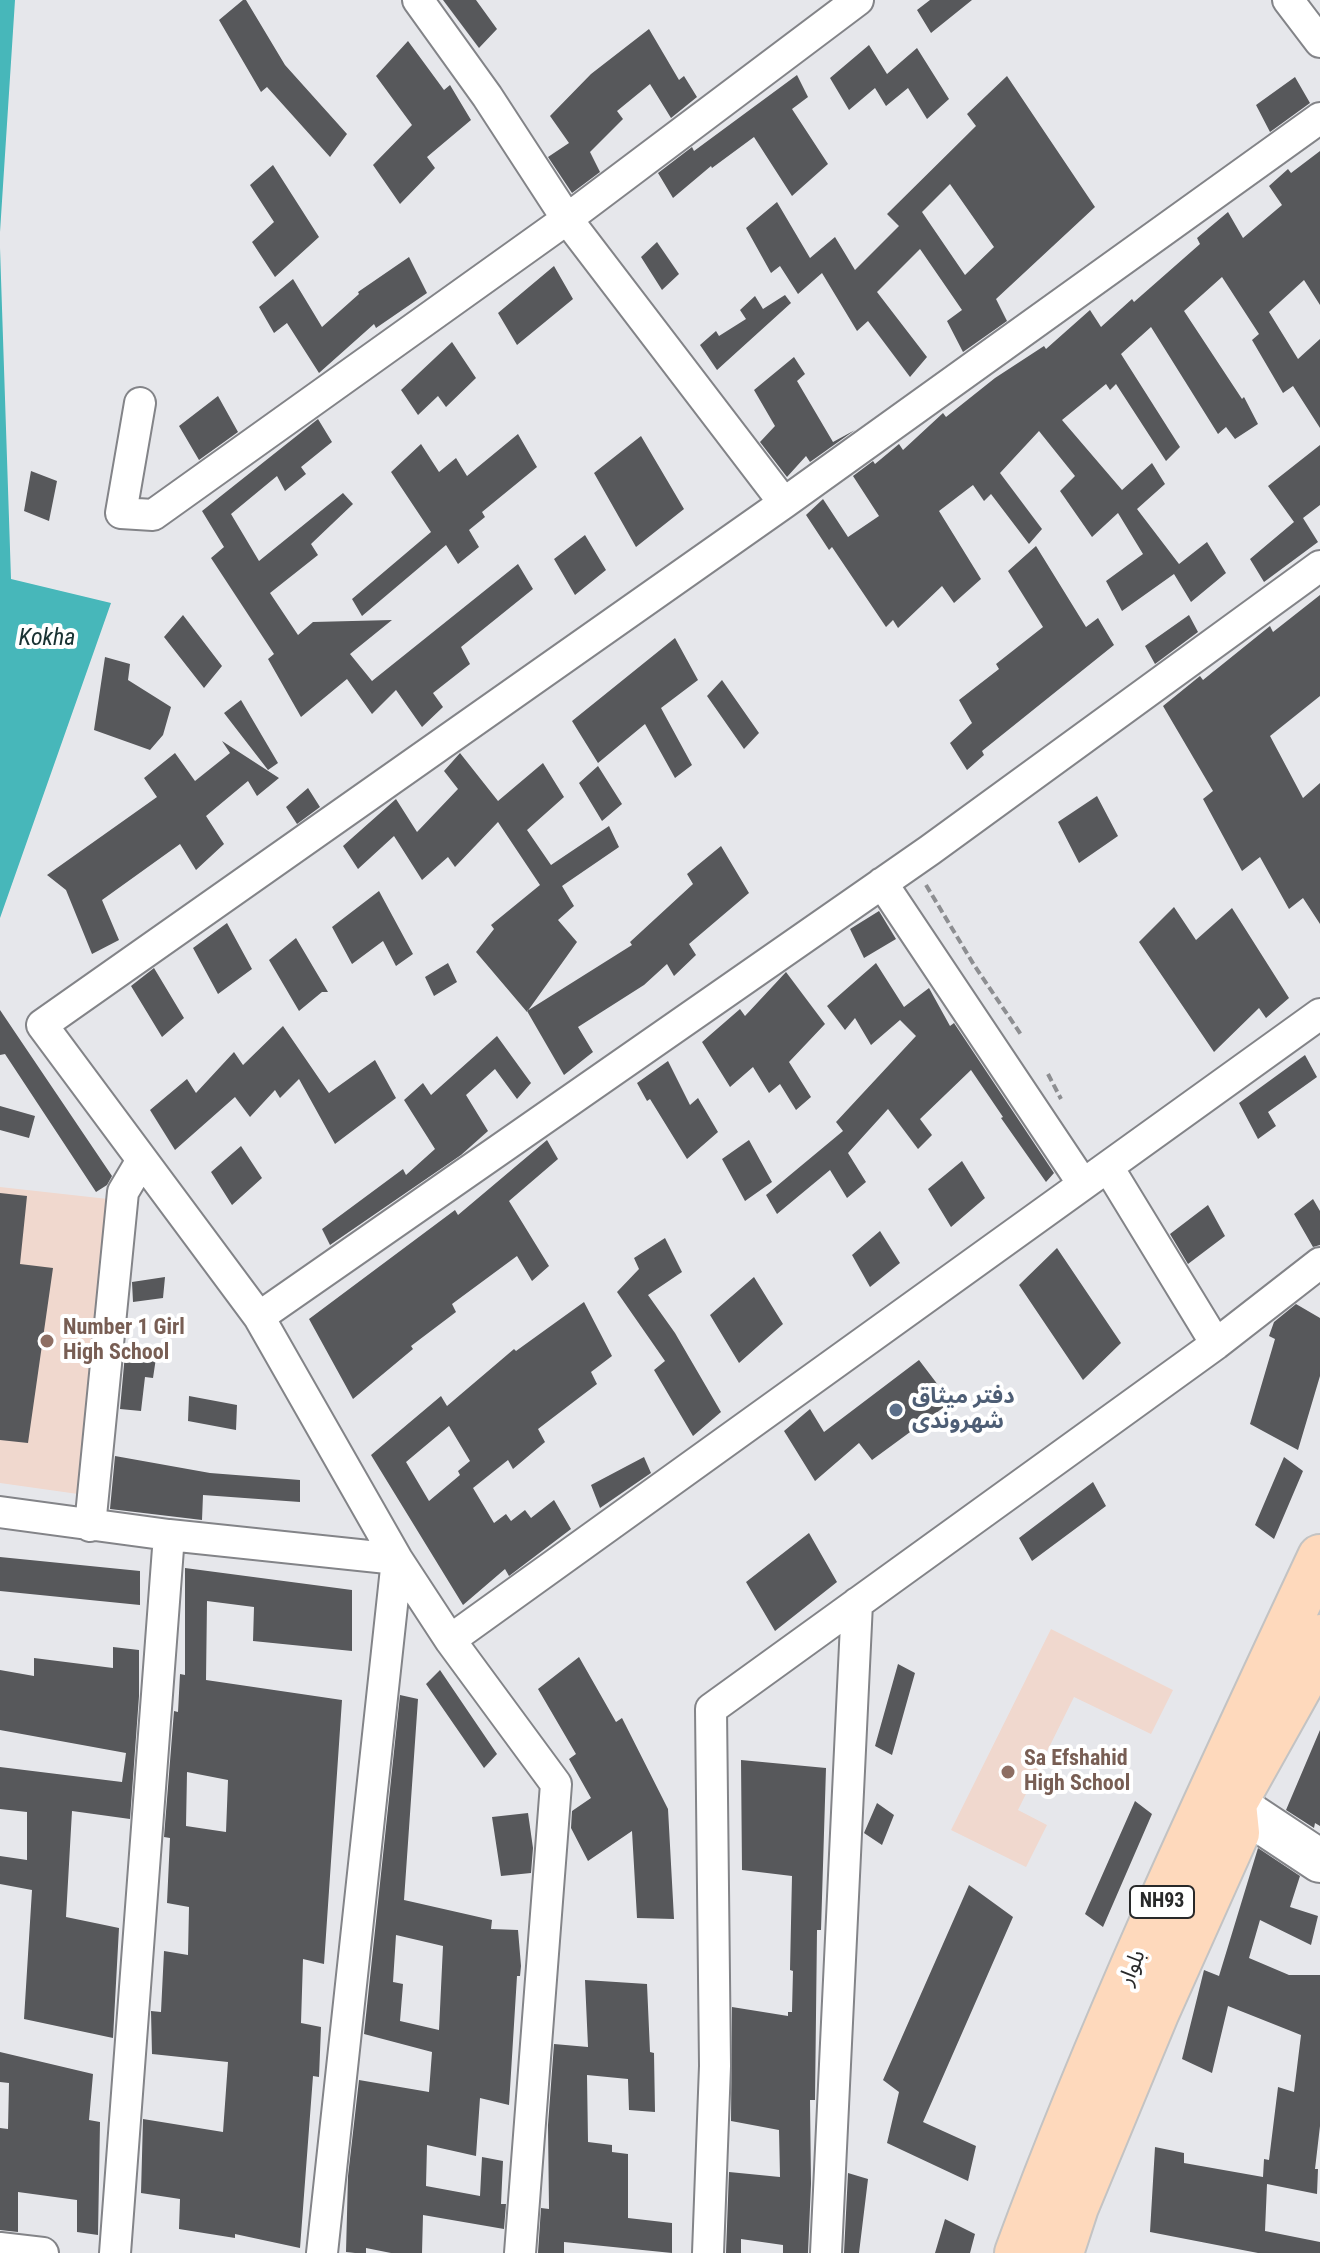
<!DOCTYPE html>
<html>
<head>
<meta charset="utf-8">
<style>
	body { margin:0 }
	canvas { display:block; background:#e6e7eb }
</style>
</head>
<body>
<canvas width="1320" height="2253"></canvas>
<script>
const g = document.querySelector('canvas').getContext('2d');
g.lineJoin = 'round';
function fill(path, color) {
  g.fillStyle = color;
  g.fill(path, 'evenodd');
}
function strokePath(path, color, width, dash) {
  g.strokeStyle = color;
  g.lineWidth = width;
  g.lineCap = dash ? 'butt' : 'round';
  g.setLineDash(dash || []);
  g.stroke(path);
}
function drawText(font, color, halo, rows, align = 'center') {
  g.font = font + ' "Roboto Condensed","Noto Sans Arabic",sans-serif';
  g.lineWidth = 8;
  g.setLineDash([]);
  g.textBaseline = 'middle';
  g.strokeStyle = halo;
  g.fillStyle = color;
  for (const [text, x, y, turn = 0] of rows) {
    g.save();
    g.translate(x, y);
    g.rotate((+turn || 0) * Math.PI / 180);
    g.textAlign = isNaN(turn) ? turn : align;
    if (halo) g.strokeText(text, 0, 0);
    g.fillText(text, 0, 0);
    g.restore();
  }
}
const education = new Path2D(`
	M0,1187l108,12 -30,295 -78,-11z
	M1051,1629l122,61 -22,44 -77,-37 -56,113 29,15 -21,42 -75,-37z`);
const water = new Path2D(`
	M0,0h15l-15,232z
	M0,248l11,331 100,24 -111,315z`);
const building = new Path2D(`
	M243,0h3l39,65 62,69 -17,23 -63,-70 -6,5 -42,-72z
	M443,0h33l21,29 -18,19z
	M930,0h42l-41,33 -14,-23z
	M649,29l30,51 5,-4 13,21 -26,21 -21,-34 -33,27 6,8 -33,33 10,20 -28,21 -24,-36 21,-14 -19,-27 41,-42z
	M408,41l36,49 6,-5 21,35 -44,37 8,11 -35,36 -27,-39 39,-40 -36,-49z
	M869,45l18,29 30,-26 32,51 -22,20 -19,-31 -22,18 -11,-18 -26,22 -19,-32z
	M797,75l11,22 -16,12 36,55 -36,32 -38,-59 -42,31 -1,-2 -38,32 -15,-25 34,-26 2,4z
	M1007,76l88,131 -99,92 11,22 -44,31 -16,-31 15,-11 -42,-61 -43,43 50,65 -17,20 -42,-56 -11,10 -35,-58 -24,21 -18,-28 -9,7 -25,-45 31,-26 33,56 25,-21 20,33 44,-44 -12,-12 89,-88 -9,-12zM950,184l44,63 -29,28 -43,-63z
	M1295,77l15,26 -40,29 -14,-27z
	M1320,151v154l-16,-25 -35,32 29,47 22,-20v89l-27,-42 -10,7 -31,-53 7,-6 -37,-57 -38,34 58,88 2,-2 14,27 -23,15 -9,-12 -8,7 -67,-107 -30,27 59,93 -14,14 -50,-77 -6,6 -4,-6 -44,36 60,70 30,-27 13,21 -28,25 42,55 28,-22 19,31 -35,29 -17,-28 -52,37 -16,-30 37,-27 -25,-41 -26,24 -32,-46 15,-15 -36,-45 -39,42 42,56 -13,15 -38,-50 -7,7 -11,-16 -34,26 42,68 -27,24 -12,-17 -44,42 -5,-8 -7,7 -54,-80 -3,3 -23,-35 17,-16 25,38 31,-21 -26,-40 20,-15 2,3 24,-20 4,6 40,-37 3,4 49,-39 49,-32 2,3 44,-39 11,17 31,-28 2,3 66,-58 -3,-6 31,-26 15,26 39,-33 -13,-19 19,-17 3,4z
	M273,165l46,72 -44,40 -23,-35 22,-20 -24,-37z
	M657,242l22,32 -17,16 -21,-33z
	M409,257l18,36 -51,35 -2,-4 -55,49 -32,-50 -13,10 -15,-26 34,-28 29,48 37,-33 -1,-2z
	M554,266l19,33 -56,46 -19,-32z
	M785,295l6,8 -74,67 -17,-25 16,-14 3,5 27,-17 -6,-9 15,-14 8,13z
	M452,342l24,36 -30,29 -8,-11 -20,19 -17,-25z
	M794,357l11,17 -8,7 36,61 22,-12 -45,32 -4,-6 -19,21 -27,-35 15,-16 -21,-36z
	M218,396l20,36 -39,28 -20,-34z
	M318,419l14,23 -31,25 5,7 -21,17 -8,-15 -46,38 28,47 84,-68 10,11 -42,40 7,11 -48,38 28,42 15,-13 79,-2 -42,34 22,27 146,-117 15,25 -72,58 9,17 -37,29 10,14 -21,20 -26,-37 -24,24 -25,-35 -46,38 -33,-58 6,-5 -63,-96 13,-11 -22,-36z
	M518,434l19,33 -55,45 3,5 -16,13 10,17 -21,17 -12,-19 -84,71 -10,-17 79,-67 -40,-60 30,-28 18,28 17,-14 11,18z
	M641,436l43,73 -48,38 -42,-74z
	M1320,445v60l-17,13 15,24 -54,40 -14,-23 44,-37 -26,-36z
	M31,471l26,10 -8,40 -25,-10z
	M585,535l21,35 -31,25 -21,-36z
	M1036,546l50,81 12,-9 16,27 -132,106 2,4 -17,15 -17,-27 22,-20 -13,-23 40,-31 -3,-5 47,-37 -35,-56z
	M1320,595v101l-50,40 33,62 17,-15v141l-17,-26 -14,11 -29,-52 -18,14 -39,-72 10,-8 -50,-85 37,-30 3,4 67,-54 3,6z
	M183,615l39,51 -18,22 -40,-51z
	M1189,615l9,17 -43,32 -10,-18z
	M675,638l23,42 -37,28 31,57 -17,13 -30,-54 -47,39 -26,-42z
	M105,657l25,7 -2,16 43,27 -8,28 -13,15 -56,-20z
	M722,680l37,53 -15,16 -37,-53z
	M241,700l37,63 -10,7 -44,-57z
	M222,741l57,37 -22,18 -9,-15 -42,35 18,28 -28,26 -16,-26 -78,56 17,40 -27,14 -26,-64 -19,-15 110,-78 -13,-19 31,-25 20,28 35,-28z
	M460,753l38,48 45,-38 21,34 -37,33 24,35 58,-39 10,21 -57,39 12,20 -16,14 19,22 -50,70 -51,-60 18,-23 -3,-4 49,-40 -42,-63 -43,45 -7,-10 -26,23 -28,-44 -36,33 -15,-23 53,-47 21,33 41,-43 -14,-18z
	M598,766l24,38 -20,17 -23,-38z
	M308,788l12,19 -23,17 -11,-17z
	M1097,796l21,40 -39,27 -21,-41z
	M721,846l28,47 -60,51 7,11 -22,21 -7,-12 -23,21 -66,42 15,25 -29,23 -37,-64 105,-66 -2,-3 63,-58 -6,-10z
	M379,891l34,63 -17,12 -13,-25 -31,23 -20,-37z
	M1174,907l22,33 36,-32 57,90 -23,20 -7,-10 -45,44 -75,-110z
	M879,911l17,28 -32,19 -14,-29z
	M227,923l25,46 -34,25 -25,-46z
	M296,938l32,54h-6l-23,19 -30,-51z
	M448,963l9,19 -23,14 -9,-19z
	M876,963l28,44 25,-19 21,38 4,-3 100,150 -8,9 -45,-64 2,-1 -32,-47 -51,49 12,16 -14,14 -30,-40 -40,44 18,29 -19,16 -17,-28 -53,44 -11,-19 77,-64 -7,-9 80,-86 -16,-16 -29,25 -16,-27 -10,12 -18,-24z
	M154,968l30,50 -22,19 -31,-51z
	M786,972l39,52 -36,38 22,35 -15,13 -16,-26 -11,9 -16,-26 -23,20 -28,-45 38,-33 5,7z
	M0,1010l112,166 -5,9 -11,7 -91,-138 -5,1z
	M283,1026l46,67 46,-33 21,38 -61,46 -36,-65 -19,19 -5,-8 -25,27 -15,-20 -60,53 -25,-40 37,-31 9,14 38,-41 9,13z
	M497,1036l34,47 -14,16 -22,-30 -29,26 22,36 -27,24 -131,90 -8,-16 81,-60 3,6 29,-26 -31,-49 19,-17 8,12z
	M1305,1055l12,22 -49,35 8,14 -18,13 -19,-36z
	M668,1061l22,44 8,-7 20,34 -31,27 -37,-60 -3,2 -10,-18z
	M0,1106l35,10 -6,22 -29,-8z
	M547,1140l11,19 -49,42 40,65 -17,15 -15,-25 -65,48 4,8 -45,34 2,3 -60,50 -44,-80 146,-109 3,5z
	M749,1140l23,42 -27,19 -23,-42z
	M241,1146l21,32 -30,27 -21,-33z
	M962,1161l23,37 -34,29 -23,-38z
	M0,1193l27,3 -7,68 33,4 -25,175 -28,-3z
	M1313,1199l7,12v34l-7,2 -19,-33z
	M1208,1205l17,31 -37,28 -18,-30z
	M880,1231l20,32 -30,24 -18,-32z
	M665,1238l17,34 -34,23 27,38 46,79 -28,24 -39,-66 11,-9 -48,-69 22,-23 -5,-11z
	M1057,1248l64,95 -38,37 -64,-95z
	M165,1277l-2,21 -30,4 -1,-20z
	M754,1277l29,47 -44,39 -29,-48z
	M584,1302l28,54 -21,16 6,12 -59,45 7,13 -32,27 -5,-9 -35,28 21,35 12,-9 5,7 14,-11 6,8 23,-18 17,29 -62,47 -4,-7 -42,36 -92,-150 70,-59 6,10 67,-57 2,2zM449,1426l21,35 -12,10 2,4 -31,26 -23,-39z
	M1296,1304l24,14v58l-22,74 -48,-26 25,-85 -6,-3 5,-14z
	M125,1354l31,4 -3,20 -8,-1 -4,34 -21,-2z
	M919,1360l32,42 -79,58 -13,-17 -44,38 -31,-50 26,-22 14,23z
	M189,1396l48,9 -1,25 -48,-9z
	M115,1456l95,17 90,7v22l-97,-7 -1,25 -92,-11z
	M644,1457l7,16 -51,35 -9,-23z
	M1284,1457l19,14 -29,68 -19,-14z
	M1093,1482l13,24 -74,55 -13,-23z
	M809,1533l28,49 -62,49 -29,-49z
	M0,1557l140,14v34l-140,-14z
	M185,1568l167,22v61l-99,-10 1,-34 -47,-6 -1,79 136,20 -18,264 -21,-5 -2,64 20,4 -2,50 -6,-1 -13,172 -65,-14v4l-56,-9 1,-30 -39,-6 2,-74 80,13 5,-70 -76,-8 -1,-43 10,1 3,-61 24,4 1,-48 -22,-4 3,-65 -6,-1 10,-126 4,1 2,-38 5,1zM187,1772l41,8 -2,52 -40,-6z
	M113,1647l26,3v46l-9,123 -58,-8 -6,106 53,11 -6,110 -89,-19 8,-129 -32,-6v-28l27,4v-48l-27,-3v-42l122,15 4,-29 -126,-23v-60l34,6v-18l79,10z
	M579,1657l37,65 6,-4 46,91 6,110 -37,-1 -5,-87 -44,30 -17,-33 1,-17 19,-13 -22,-39 7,-5 -38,-65z
	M898,1664l17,9 -23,82 -17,-9z
	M440,1670l57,84 -13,14 -58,-84z
	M400,1695l18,4 -14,201 88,20 -1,9 27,1 3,36 -1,10h-3l-8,129 -29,-7 -4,58 -49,-11 -1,41 54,10 2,-39 21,4 -2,43h5l-2,25 -81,-14 -1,38h-31l-25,-5v5h-11l-9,-1 2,-76 11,-96 70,12 3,-40 -68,-18zM396,1935l47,11 -4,84 -39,-9 3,-37 -10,-2z
	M1320,1730v96l-5,-3 -1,5 -28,-18z
	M741,1760l85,8 -5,162h-4l-2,170h-5l1,84 -3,69h-25v-8l-42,-6v14h-15l3,-81 51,5 -1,-47 -48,-9 1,-114 56,9v-4h4l1,-41 -3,-1 2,-94 -50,-6z
	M1135,1801l17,13 -49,113 -18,-13z
	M877,1803l17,12 -12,30 -18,-12z
	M528,1813l5,35 -2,25 -30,3 -9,-59z
	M1258,1848l42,28 -10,31 28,9 -7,29 -51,-25 -11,38 40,17h31v151l-5,43h3l-1,25 -50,-10 -2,47 55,11v11h-62l-108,-21 5,-85 29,6v10l79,14 1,-18 5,1 9,-73 16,5 7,-57 -73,-29 -16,67 -30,-14 22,-89 15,6z
	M969,1885l44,32 -90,205 53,24 -8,35 -81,-38 12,-51 -16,-12z
	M585,1980l62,4 3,68 4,1 1,59 -26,-2 -1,-31 -41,-4 1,67 24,3v7l16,2v64l44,5v30l-108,-11v11h-26l3,-45 8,1 -1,-84 6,-81 34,3z
	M0,2052l93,22 -4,46 11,2 -2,113 -21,-3v-32l-59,-8v40l-18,-2v-102l8,1 1,-46 -9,-1z
	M848,2173l20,6 -9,74h-15z
	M945,2219l30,15 -5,19h-35z`);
const path = new Path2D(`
	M926,885l48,80 48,71
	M1048,1074l13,25`);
const street = new Path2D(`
	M418,0l69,96 80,123 217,284
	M1288,0l32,42
	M140,403l-19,110 32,2 414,-296 291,-219
	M882,883l201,301
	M1108,1167l108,177
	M259,1317l671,-467 390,-284
	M0,1512l169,23
	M90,1526l33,-334 19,-32
	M450,1640l870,-626
	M0,2248l43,5
	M115,2253l54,-718 228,24 -75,694
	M520,2253l36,-469 -106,-144 -53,-81 -138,-242 -217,-292 742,-522 536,-385
	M708,2253l7,-187 -4,-357 505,-365 104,-81
	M826,2253l31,-650`);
const secondary = new Path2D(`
	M1234,1804l86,57`);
const primary = new Path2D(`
	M1017,2253c87,-237 196,-467 303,-696
	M1061,2253l15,-46 80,-193 81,-181 -3,-29 66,-118 20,-49`);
const markers = [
	[47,1341,8,"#8d6e63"],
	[896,1410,8,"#5c6f8a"],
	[1008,1772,8,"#8d6e63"]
];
const shields = [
	[1162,1902,64]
];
const shieldNames = [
	["NH93",1162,1902]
];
const educationNames = [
	["Number 1 Girl",63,1328],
	["High School",63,1353],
	["Sa Efshahid",1024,1759],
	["High School",1024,1784]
];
const serviceNames = [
	["دفتر میثاق",912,1397],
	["شهروندی",912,1422]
];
const streetNames = [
	["بلوار",1133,1968,-67]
];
const waterNames = [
	["Kokha",47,639]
];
fill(education, '#f0d8ce');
fill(water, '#47b7ba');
fill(building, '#57585b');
strokePath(street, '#838488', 34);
strokePath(secondary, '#838488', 46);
strokePath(primary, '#c3c3c3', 48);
strokePath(path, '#8d8e91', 4, [8, 4]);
strokePath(street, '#fff', 30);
strokePath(secondary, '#fff', 42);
strokePath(primary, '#fed9bc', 44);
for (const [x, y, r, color] of markers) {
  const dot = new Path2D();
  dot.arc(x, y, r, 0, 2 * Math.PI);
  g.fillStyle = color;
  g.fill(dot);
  strokePath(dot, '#fff', 3);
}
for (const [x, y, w] of shields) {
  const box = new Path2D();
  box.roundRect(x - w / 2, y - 16, w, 32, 6);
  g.fillStyle = '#fff';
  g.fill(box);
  strokePath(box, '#28292a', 2);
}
drawText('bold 20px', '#28292a', null, shieldNames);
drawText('bold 22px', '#785e54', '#fff', educationNames, 'left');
drawText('bold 22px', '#4e5e75', '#fff', serviceNames, 'left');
drawText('22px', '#28292a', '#fff', streetNames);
drawText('italic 24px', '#193233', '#fff', waterNames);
</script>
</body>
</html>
